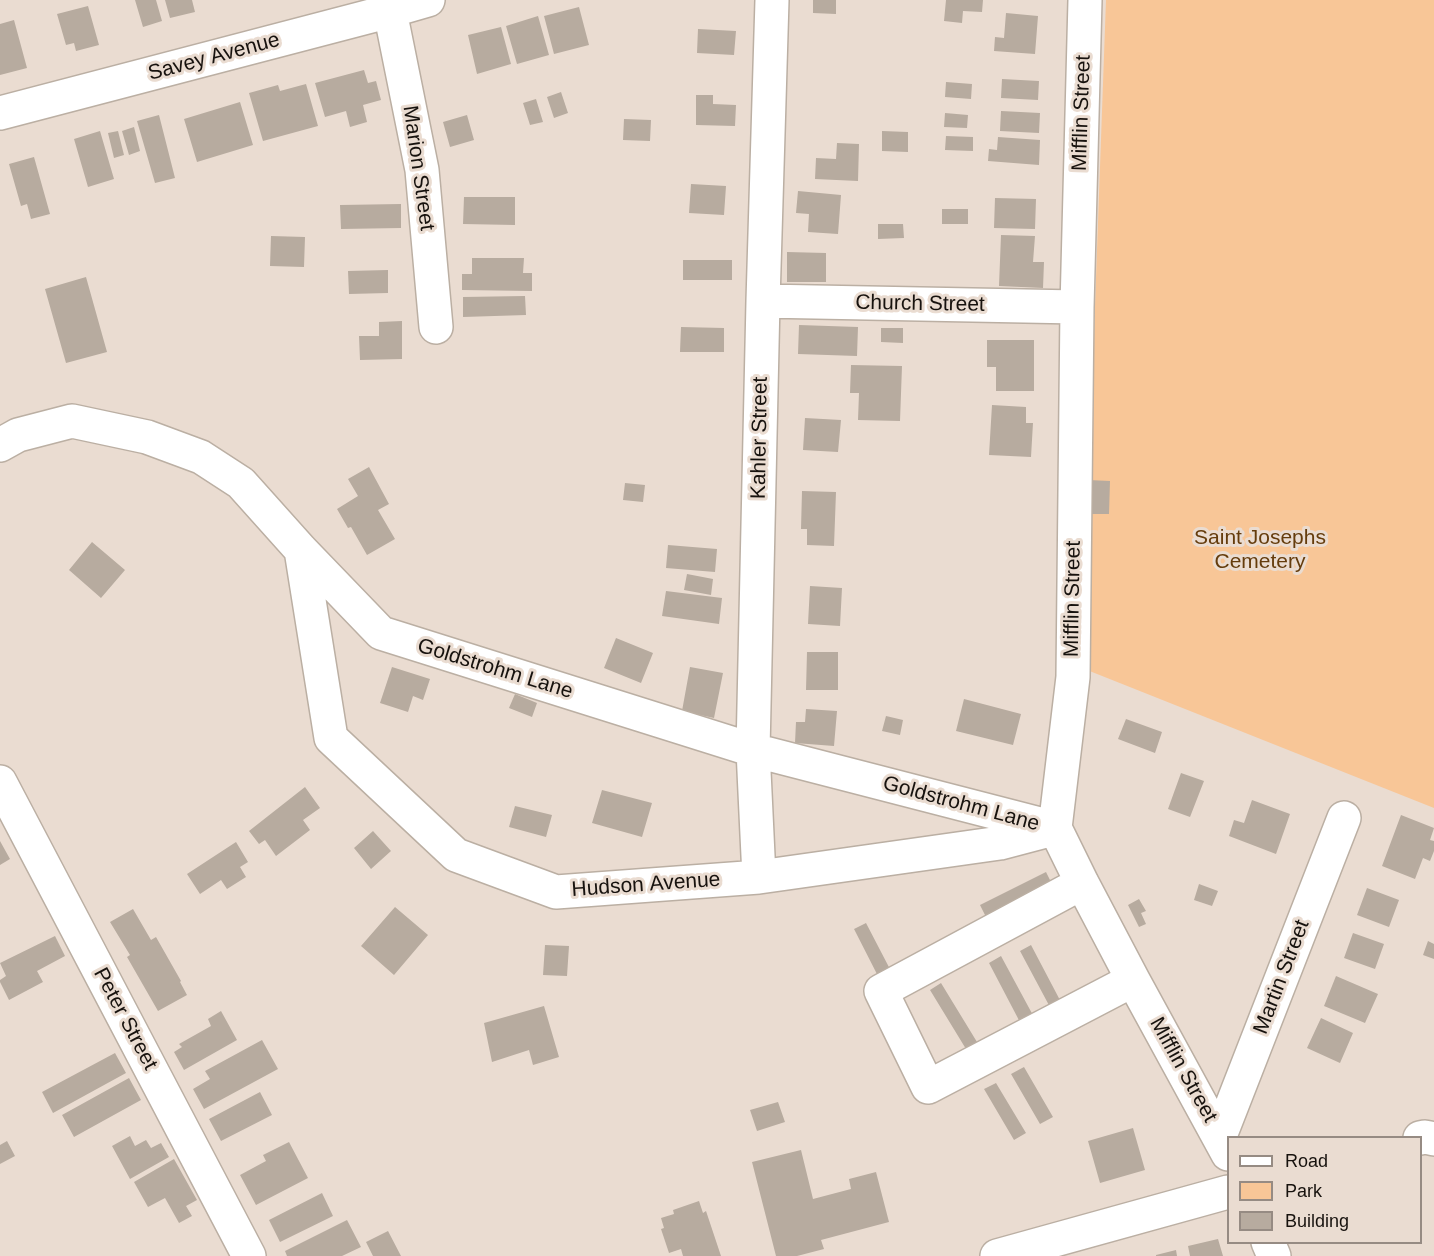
<!DOCTYPE html>
<html>
<head>
<meta charset="utf-8">
<style>
	body { margin:0 }
	#map { position:relative; width:1434px; height:1256px; overflow:hidden; background:#eadcd1; font-family:Arial,sans-serif }
	canvas { display:block }
	.legend { position:absolute; left:1227px; top:1136px; width:195px; height:108px; box-sizing:border-box; background:#eadcd1; border:2px solid #968b83; margin:0; padding:8px 10px; list-style:none; font-size:18px; color:#17120e }
	.legend li { display:flex; align-items:center; gap:12px; height:30px }
	.legend b { width:30px; border:2px solid #968b83 }
</style>
</head>
<body>
<div id="map">
<canvas width="1434" height="1256"></canvas>
<ul class="legend">
<li><b style="height:8px;background:#fff"></b>Road</li>
<li><b style="height:16px;background:#f8c697"></b>Park</li>
<li><b style="height:16px;background:#b7ab9f"></b>Building</li>
</ul>
</div>
<script>
const g = document.querySelector('canvas').getContext('2d');
g.lineJoin = 'round';
function fill(path, color) {
  g.fillStyle = color;
  g.fill(path, 'evenodd');
}
function strokePath(path, color, width, dash) {
  g.strokeStyle = color;
  g.lineWidth = width;
  g.lineCap = dash ? 'butt' : 'round';
  g.setLineDash(dash || []);
  g.stroke(path);
}
function drawText(font, color, halo, rows, align = 'center') {
  g.font = font + ' Arial,sans-serif';
  g.lineWidth = 6;
  g.setLineDash([]);
  g.textBaseline = 'middle';
  g.strokeStyle = halo;
  g.fillStyle = color;
  for (const [text, x, y, turn = 0] of rows) {
    g.save();
    g.translate(x, y);
    g.rotate((+turn || 0) * Math.PI / 180);
    g.textAlign = isNaN(turn) ? turn : align;
    if (halo) g.strokeText(text, 0, 0);
    g.fillText(text, 0, 0);
    g.restore();
  }
}
const green = new Path2D(`
	M1106,0h328v808l-352,-140z`);
const building = new Path2D(`
	M135,0h21l6,21 -19,6z
	M165,0h27l3,12 -25,6z
	M813,0h23v14l-23,-1z
	M946,0h37l-1,12 -19,-1 -1,12 -18,-2z
	M88,6l11,39 -23,6 -2,-8 -8,2 -9,-31z
	M579,7l10,38 -35,9 -10,-38z
	M1006,13l32,3 -3,38 -41,-3 1,-14 9,1z
	M538,16l11,39 -32,9 -11,-38z
	M14,20l13,48 -27,7v-51z
	M501,27l10,37 -34,10 -9,-39z
	M698,29l38,2 -2,24 -37,-2z
	M364,70l4,13 8,-2 5,19 -18,5 4,17 -17,5 -4,-16 -21,6 -10,-34z
	M1002,79l37,2 -1,19 -37,-2z
	M946,82l26,2 -1,15 -26,-2z
	M306,84l12,42 -55,15 -14,-48 29,-8 2,6z
	M561,92l7,21 -14,5 -7,-21z
	M696,95h17v9l23,1 -1,21 -39,-1z
	M536,99l7,23 -13,3 -7,-22z
	M240,102l13,43 -56,17 -13,-43z
	M1001,111l39,2 -1,20 -39,-2z
	M945,113l23,2 -1,13 -23,-1z
	M159,115l16,63 -20,5 -18,-62z
	M467,115l7,25 -24,7 -7,-25z
	M624,119l27,1 -1,21 -27,-1z
	M134,127l6,24 -11,4 -7,-24z
	M100,131l14,48 -26,8 -14,-48z
	M118,131l6,24 -10,3 -6,-25z
	M882,131l26,1v20l-26,-1z
	M946,136l27,1v14l-28,-1z
	M998,137l42,3 -1,25 -51,-4 1,-12 8,1z
	M837,143l22,1 -1,37 -43,-2 1,-21 20,1z
	M34,157l16,57 -19,5 -4,-15 -6,2 -12,-42z
	M691,184l35,2 -2,29 -35,-2z
	M798,191l43,4 -3,39 -30,-2 1,-18 -13,-1z
	M464,197h51v28l-52,-1z
	M995,198l41,1 -1,30 -41,-1z
	M401,204v24l-60,1 -1,-24z
	M942,209h26v15h-26z
	M878,224h25l1,14 -26,1z
	M1001,235l34,1 -2,26h11l-1,26 -44,-2z
	M271,236l34,1 -1,30 -34,-1z
	M787,252l39,1v29h-39z
	M472,258h52l-1,15h9v18l-70,-1v-16h10z
	M683,260h49v20h-49z
	M388,270v23l-39,1 -1,-23z
	M86,277l21,75 -41,11 -21,-74z
	M525,296l1,19 -63,2v-20z
	M402,321v38l-42,1 -1,-24h20v-14z
	M799,325l59,2 -1,29 -59,-2z
	M681,327l43,1v24h-44z
	M881,328h22v15l-22,-1z
	M987,340h47v51h-38v-24h-9z
	M851,365l51,1 -2,55 -42,-1 1,-27h-9z
	M992,405l34,2v16h7l-2,34 -42,-2z
	M805,418l36,2 -3,32 -35,-2z
	M369,467l20,37 -11,6 17,29 -28,16 -16,-28 -3,1 -11,-19 21,-13 -10,-17z
	M1088,480l22,1 -1,33h-23z
	M625,483l20,2 -2,17 -20,-2z
	M802,491l34,1 -2,54 -27,-1v-16h-6z
	M92,542l33,28 -24,28 -32,-28z
	M668,545l49,4 -2,23 -49,-4z
	M687,574l26,5 -2,16 -27,-5z
	M810,586l32,2 -2,38 -32,-2z
	M666,591l56,7 -3,26 -57,-8z
	M616,638l37,15 -12,30 -37,-15z
	M807,652h31v38h-32z
	M392,667l38,12 -7,21 -10,-4 -5,16 -28,-9z
	M690,667l33,6 -9,45 -32,-7z
	M515,694l22,9 -5,14 -23,-9z
	M964,699l57,15 -8,31 -57,-14z
	M806,709l31,2 -3,35 -39,-3 1,-21h9z
	M886,716l17,4 -3,15 -18,-4z
	M1126,719l36,13 -7,21 -37,-14z
	M1181,773l23,8 -14,36 -22,-8z
	M305,787l15,21 -17,12 7,10 -34,26 -11,-16 -6,4 -10,-13z
	M602,790l50,13 -10,34 -50,-14z
	M1252,800l38,14 -14,40 -47,-18 5,-16 10,3z
	M515,806l37,9 -6,22 -37,-10z
	M1401,815l33,13 -4,12 4,1v10l-4,10 -7,-3 -8,21 -33,-13z
	M373,831l18,20 -20,18 -17,-21z
	M0,841l10,18 -10,6z
	M236,842l12,20 -8,5 6,10 -19,12 -6,-9 -21,14 -13,-20z
	M1046,872l6,12 -66,33 -6,-12z
	M1199,884l19,7 -6,15 -18,-6z
	M1367,888l32,12 -10,27 -32,-12z
	M1139,899l7,12 -5,2 5,11 -7,3 -11,-22z
	M395,907l33,28 -34,40 -33,-29z
	M133,909l18,31 5,-3 25,44 -1,1 7,13 -29,16 -31,-54 3,-2 -20,-33z
	M866,923l26,50 -12,7 -26,-51z
	M1353,933l31,11 -9,25 -31,-11z
	M55,936l10,20 -28,15 6,11 -34,18 -9,-18v-2l6,-4 -6,-13z
	M1428,941l6,3v15l-11,-4z
	M545,945l24,1 -2,30 -24,-1z
	M1031,945l31,59 -11,5 -31,-58z
	M1001,956l34,63 -13,7 -33,-63z
	M1336,976l42,18 -13,29 -41,-17z
	M941,983l36,59 -11,7 -36,-59z
	M544,1006l15,51 -26,8 -4,-15 -37,12 -8,-39z
	M221,1011l16,29 -53,30 -10,-18 8,-5 -3,-3 32,-18 -3,-7z
	M1321,1018l32,15 -13,30 -33,-15z
	M262,1040l16,29 -74,40 -11,-20 17,-10 -5,-8z
	M115,1053l11,20 -73,40 -11,-21z
	M1024,1067l29,50 -13,7 -29,-50z
	M129,1078l12,22 -67,37 -12,-22z
	M996,1083l30,50 -12,7 -30,-51z
	M260,1092l12,23 -51,26 -12,-22z
	M778,1102l7,20 -28,9 -7,-21z
	M1133,1128l12,42 -45,13 -12,-42z
	M130,1136l5,10 11,-6 5,8 10,-5 8,14 -39,22 -18,-33z
	M7,1141l8,15 -15,8v-19z
	M289,1142l19,36 -52,27 -16,-30 26,-14 -3,-6z
	M801,1150l12,49 38,-10 -2,-10 27,-7 13,50 -68,18 3,9 -27,7h-21l-24,-94z
	M174,1159l23,41 -11,6 6,10 -13,7 -14,-25 -17,9 -14,-25z
	M322,1193l11,23 -53,26 -11,-22z
	M699,1201l4,12 3,-2 15,45h-38l-2,-7 -12,4 -8,-24 3,-1 -3,-10 13,-4 -1,-4z
	M347,1220l14,27 -19,9h-55l-2,-5z
	M388,1231l13,25h-28l-7,-14z
	M1218,1239l5,17h-33l-2,-10z
	M1176,1250l1,6h-21v-1z`);
const minor = new Path2D(`
	M1085,0l-8,307 -4,370 -18,151 27,55 51,97 95,174
	M390,11l32,159 14,157
	M0,113l390,-102 38,-11
	M763,301l314,6
	M0,445l18,-10 54,-14 75,16 54,20 40,26 60,67 80,83 372,117 302,78
	M301,550l30,188 125,117 100,37 203,-15 241,-34 53,-14
	M0,782l249,474
	M759,877l-6,-127 10,-449 9,-301
	M1082,883l-201,108 47,96 205,-107
	M1220,1136l124,-318
	M1420,1138l5,-1 9,2
	M1268,1242l6,14
	M997,1256l231,-64`);
const streetNames = [
	["Savey Avenue",214,57,-15],
	["Mifflin Street",1082,113,-88],
	["Marion Street",418,168,82],
	["Church Street",920,304,1],
	["Kahler Street",760,438,-89],
	["Mifflin Street",1073,599,-89],
	["Goldstrohm Lane",495,669,17],
	["Goldstrohm Lane",961,804,15],
	["Hudson Avenue",646,885,-4],
	["Martin Street",1282,977,-69],
	["Peter Street",125,1019,62],
	["Mifflin Street",1183,1070,61]
];
const parkNames = [
	["Saint Josephs",1260,538],
	["Cemetery",1260,562]
];
fill(green, '#f8c697');
fill(building, '#b7ab9f');
strokePath(minor, '#bbafa3', 36);
strokePath(minor, '#fff', 33);
drawText('21px', '#17120e', '#eadcd1', streetNames);
drawText('21px', '#653c0c', '#eadcd1', parkNames);
</script>
</body>
</html>
